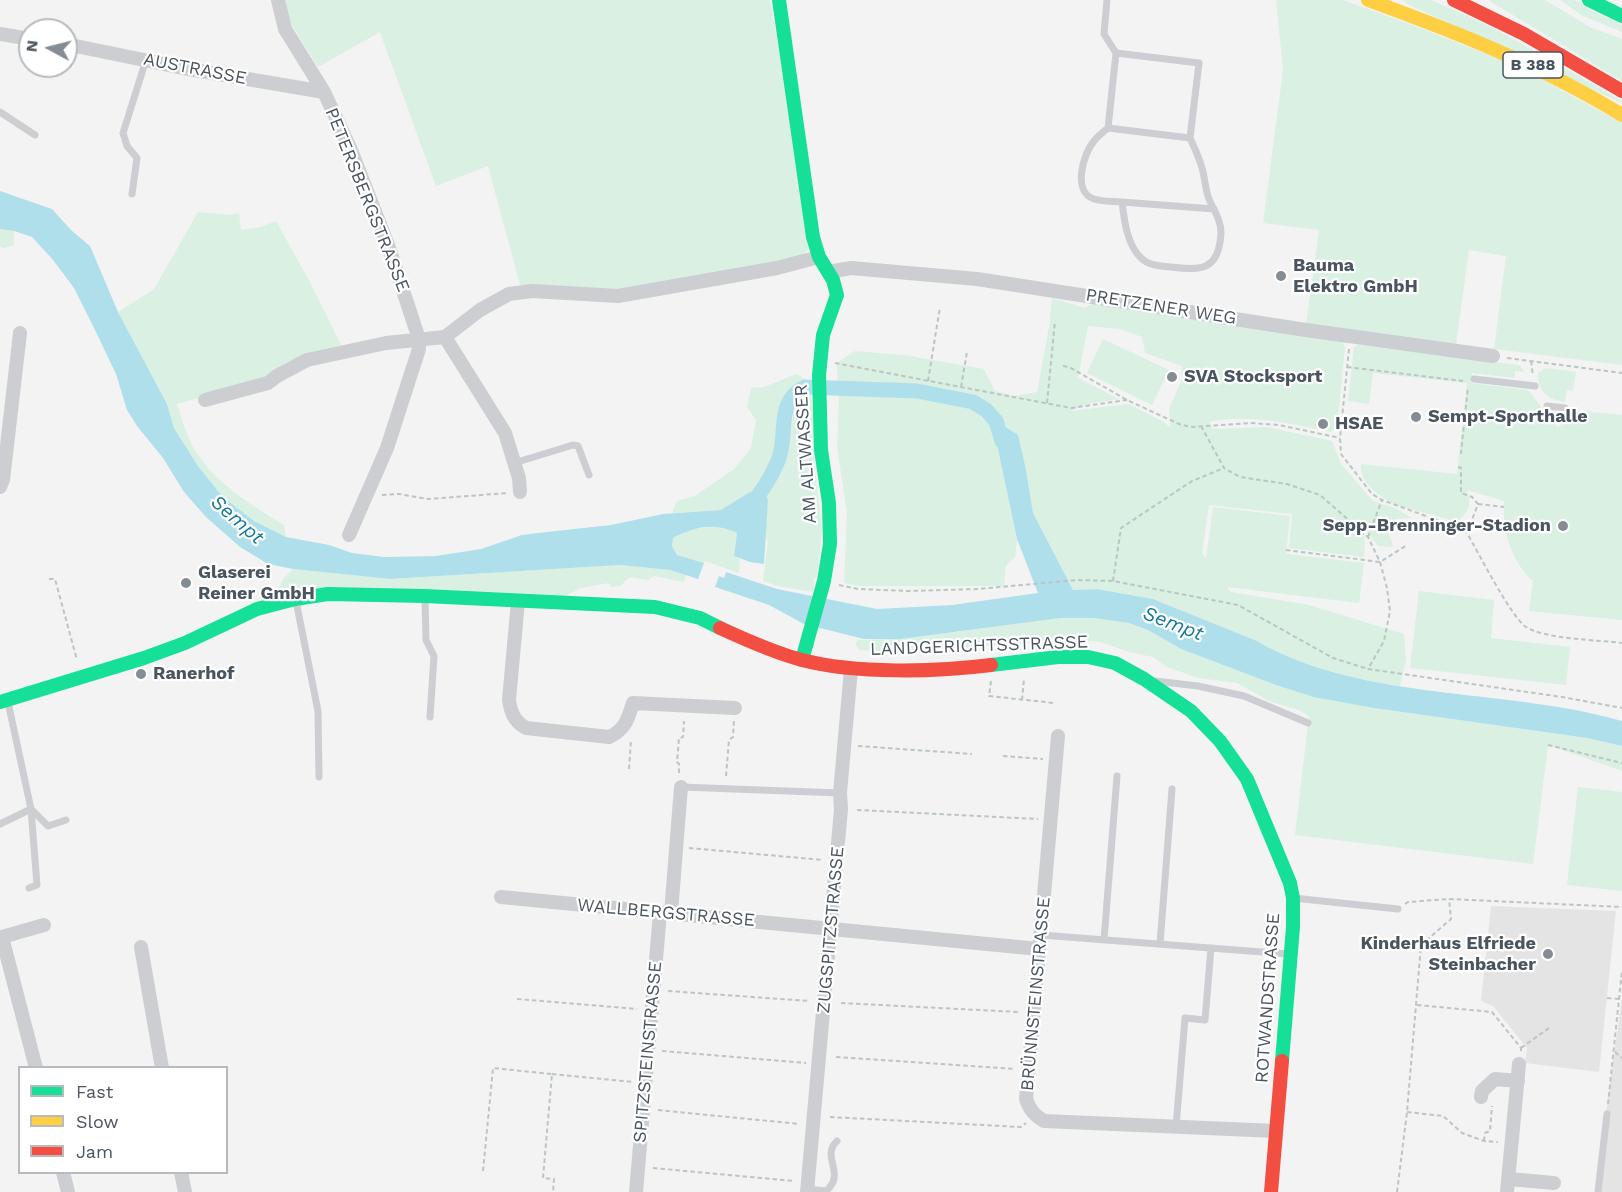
<!DOCTYPE html>
<html>
<head>
<meta charset="utf-8">
<style>
	body { margin:0 }
	#map { position:relative; width:1622px; height:1192px; overflow:hidden; background:#f3f3f3; font-family:"Work Sans",sans-serif }
	canvas { display:block }
	.legend { position:absolute; left:18px; top:1066px; width:210px; height:108px; box-sizing:border-box; background:#fff; border:2px solid #b7bbbf; margin:0; padding:8px 10px; list-style:none; font-size:18px; color:#4a555f }
	.legend li { display:flex; align-items:center; gap:12px; height:30px }
	.legend b { width:30px; border:2px solid #b7bbbf }
	.north { position:absolute; left:18px; top:18px; width:60px; height:60px; box-sizing:border-box; background:#fff; border:2px solid #b7bbbf; border-radius:50%; rotate:277deg; font-size:16px; font-weight:700; line-height:24px; text-align:center; color:#4a555f }
	.north::after { content:''; display:block; margin:auto; width:21px; height:27px; background:#858c93; clip-path:polygon(50% 0,100% 100%,50% 72%,0 100%) }
</style>
</head>
<body>
<div id="map">
<canvas width="1622" height="1192"></canvas>
<ul class="legend">
<li><b style="height:8px;background:#16e098"></b>Fast</li>
<li><b style="height:8px;background:#ffcf43"></b>Slow</li>
<li><b style="height:8px;background:#f24e42"></b>Jam</li>
</ul>
<div class="north">N</div>
</div>
<script>
const g = document.querySelector('canvas').getContext('2d');
g.lineJoin = 'round';
function fill(path, color) {
  g.fillStyle = color;
  g.fill(path, 'evenodd');
}
function strokePath(path, color, width, dash) {
  g.strokeStyle = color;
  g.lineWidth = width;
  g.lineCap = dash ? 'butt' : 'round';
  g.setLineDash(dash || []);
  g.stroke(path);
}
function drawText(font, color, halo, rows, align = 'center') {
  g.font = font + ' "Work Sans",sans-serif';
  g.lineWidth = 4.5;
  g.setLineDash([]);
  g.textBaseline = 'middle';
  g.strokeStyle = halo;
  g.fillStyle = color;
  for (const [text, x, y, turn = 0] of rows) {
    g.save();
    g.translate(x, y);
    g.rotate((+turn || 0) * Math.PI / 180);
    g.textAlign = isNaN(turn) ? turn : align;
    if (halo) g.strokeText(text, 0, 0);
    g.fillText(text, 0, 0);
    g.restore();
  }
}
const education = new Path2D(`
	M1491,906l125,5 -17,161 -74,-9 2,-15 -34,-42 -12,-5z
	M1622,997v195h-26l10,-79z`);
const green = new Path2D(`
	M284,0h486l29,161 9,89 -12,10 -180,32 -96,-7 -32,-119 -52,20 -56,-154 -62,35 -31,-50z
	M1276,0h67l67,24 109,43 103,56v242l-128,-16 12,-93 -37,-6 -13,94 -150,-19 13,-95 -56,-7 20,-153z
	M1403,0h28l50,22 45,24 96,55v2l-213,-98z
	M1488,0h57l45,27 32,12v42z
	M1560,0h15l20,12 27,13v7l-41,-17z
	M198,212l30,3 11,-2 2,17 20,-3 15,-6 35,63 30,61 -56,18 -22,17 -86,24c4,12 7,24 12,35 18,39 60,65 95,86l2,12 -32,-16 -31,-24 -25,-31 -24,-38 -7,-24 -49,-92 36,-23z
	M0,229l14,2v14l-9,3 -5,-1z
	M1052,298l33,10 12,-8 245,41 3,6 -8,80 -6,5c-36,-8 -86,-19 -122,-10l4,7 54,-2 65,14 9,23 32,37 22,7 17,10 -16,1 -8,11 5,17 -15,-1 -15,-19 2,17 -1,13 -75,-9 3,-34 -83,-9 -7,48 4,5 7,-51 77,9 -4,38 78,9 -5,40 -132,-16 4,5 78,13 95,29 2,25 -6,27c-48,-7 -102,-20 -143,-45l-104,-42 -55,-10 -25,1 -40,-77 -7,-43 -31,-35 22,104 -2,18 -9,9 -2,20h-145l-15,-3 3,-70 -10,-66 2,-45 -2,-39 18,-12 49,4 80,14 11,22 19,5 23,-4 12,-65zM1088,326l32,3 22,8 3,16 37,13v13l-13,30 2,19 -9,-7 -33,-17 -58,7c14,-9 32,-9 48,-12l-41,-21z
	M1103,339l66,31 -17,35 -65,-32z
	M1358,345l161,20 6,7 -10,-1v7l-43,-5 -1,10 57,7 29,37 24,-8 1,-8 40,4v205l-93,-9 4,-30c-22,-20 -31,-50 -29,-80l-37,-11c5,16 2,19 -9,32l-62,-17c-15,-8 -37,-21 -35,-41l96,10 10,-91 -94,-10 -4,31 -21,-3 6,-54z
	M1546,368l30,4 -3,19 -6,-1 -2,12c-18,-3 -27,-9 -27,-29z
	M797,374l11,7 6,31v49l8,68 -5,48 -3,1 -1,14 -35,-6 -15,-5 5,-41 -3,-1 3,-39 -4,-9 -14,2 -29,17 -49,3 5,-12 18,-5 39,-27 17,-21 5,-28 -9,-13 4,-19 13,-1z
	M723,526l14,7 -3,23 6,3 -1,14 -34,-12 -1,2 -27,-8 -5,-9 1,-8 17,-9z
	M620,565l50,5 16,5 -2,7 -30,-6 -6,4 -18,-3 -10,9 -9,1 -2,-4 -29,5 -19,11 -224,-11h-33l-19,6 -8,-3 6,-12 10,-10 97,10z
	M1419,591l75,9 -3,38 79,9 -4,38 -156,-17z
	M1061,618h33l35,5 19,7 33,19 95,36 98,23 213,30 35,8v25l-74,-26 -15,119 -238,-29 14,-119 -10,-6 -28,-8 -34,-19 -39,-5 -31,-11 -14,-10 -24,-5 -28,-10 -32,-3 -125,11 -60,2 -24,-2 -4,-4 1,-6 43,-1z
	M1578,787l44,5v99l-55,-6z`);
const water = new Path2D(`
	M0,191l52,18 19,21 19,16 28,66 49,92 7,24 24,38 25,31 31,24 32,16 43,8 23,8 32,4 52,-1 45,-7 41,-14 16,-2 73,-8 52,-11 58,-4 29,-18 14,-1 4,9 -4,64 -14,-2 -16,-6 3,-23c-22,-11 -43,-6 -64,5l-1,8 5,9 27,8 -6,16 -28,-9 -50,-5 -230,14 -97,-10 -25,-5 -28,-17 -34,-30 -22,-25 -21,-34 -26,-32 -10,-16 -11,-36 -21,-44 -21,-42 -21,-28 -21,-23 -18,-6 -14,-2z
	M996,421l22,14 8,35 7,43 40,77 24,-1 56,10 104,42c86,51 210,50 307,67 19,3 39,8 58,13v25l-35,-8 -213,-30 -60,-11 -38,-12 -95,-36 -33,-19 -19,-7 -35,-5h-33l-161,21h-36l-60,-15 -35,-19 -54,-18 4,-11 5,2 2,-6 51,17 100,20 75,-4 86,-12 -21,-54 -22,-104z`);
const canal = new Path2D(`
	M748,508c11,-12 23,-31 30,-47 11,-26 -4,-59 27,-74l112,4 56,11 13,8 10,11 6,20`);
const path = new Path2D(`
	M1349,349l-9,89 1,16 31,40 10,6 77,28 8,5c11,19 44,84 59,94 18,12 73,13 96,16
	M1507,358l115,15
	M1531,361l2,15
	M835,363l236,45 56,-8
	M1063,366l6,1 58,33 52,24 12,3 59,-4 29,2 61,13
	M1347,367l116,14
	M928,381l12,-74
	M961,387l6,-35
	M1047,403l8,-82
	M1556,417l6,7
	M1201,426l23,42 16,9 47,7 33,11 48,42 12,25 7,26 3,23 -6,30 -16,28
	M1460,453h1l7,-66
	M1458,467l3,1v25l11,4 6,7 -11,29
	M382,495l17,-1 29,5 80,-6
	M1478,504l26,3
	M1368,537l14,-37
	M1286,550l94,12 27,-17
	M49,579h6l22,81
	M1113,581l8,-53 71,-47 32,-13
	M839,585l19,4 51,2 69,-2 99,-9 36,1 125,24 95,53 35,11 194,28 60,11
	M991,681l-2,15 65,7
	M1022,700l2,-21
	M1548,745l74,18
	M858,746l114,8
	M1003,756l40,3
	M629,769l2,-29
	M679,773v-9l-2,-2 2,-24 4,-1 1,-16
	M726,776l3,-36 4,-3 1,-17
	M857,810l181,9
	M689,848l134,12
	M1405,904l3,-2 41,-3 173,8
	M668,991l141,10
	M1607,998l12,1
	M517,999l120,10
	M841,1003l178,9
	M1417,1005l75,7 29,36v4
	M1521,1048l28,-20
	M662,1051l144,12
	M1615,1052l7,6
	M836,1057l179,12
	M552,1074l81,8
	M1608,1104l14,-134
	M658,1110l141,14
	M1407,1112l36,4 19,17 22,8 14,1
	M830,1117l191,10 5,-4
	M1484,1141l1,-8 5,-2 2,-25
	M653,1168l141,13
	M483,1171l10,-103 59,6 -9,104 11,1 -1,13
	M1397,1192l10,-80 14,-167 30,-26 -2,-20`);
const lane = new Path2D(`
	M1107,0l-3,34 12,19 -8,75 82,10 9,-75 -83,-10
	M0,112l35,23
	M1108,128c-5,4 -10,8 -14,13 -11,13 -22,51 0,58 9,3 20,2 28,3 2,17 5,43 19,56 8,8 20,8 30,9 31,4 48,3 50,-34 0,-13 -7,-22 -12,-34 -4,-10 -4,-21 -7,-31 -3,-11 -8,-21 -12,-30
	M132,194l5,-36 -10,-12 -4,-13 23,-73
	M1122,202l92,7
	M1474,379l61,7
	M1547,406l18,2
	M514,463l59,-18 5,1 11,29
	M425,599l1,41 8,16 -4,61
	M296,601l22,110 1,66
	M1155,681l43,5 46,10 64,27
	M8,702l23,107 6,76 -8,3
	M681,787l159,6
	M0,824l31,-15 17,17 18,-6
	M1293,898l105,11
	M1041,935l247,19
	M1104,940l13,-164
	M1160,944l12,-155
	M1176,1127l9,-109 20,2 6,-72
	M807,1189l19,2c21,-18 -6,-34 11,-50
	M1598,1192l9,-78`);
const street = new Path2D(`
	M278,0l7,29 39,63 27,58 37,95 31,94v10l-32,99 -38,87
	M0,34l30,5
	M66,44l117,24 141,24
	M828,272l23,-4 126,11 329,51 187,26
	M445,337l60,96 14,45 1,14
	M205,400l63,-17 9,-7 30,-16 79,-17 59,-6 35,-27 29,-16 23,-3 86,5 159,-28 42,-11
	M0,487l3,-7 17,-147
	M518,601l-9,99c2,13 5,21 17,28l83,9c16,-7 19,-18 24,-34l102,5
	M1058,736l-32,363c4,11 8,16 18,22l232,10
	M501,897l538,52
	M671,913l10,-126
	M141,947l21,121
	M36,1068l-34,-131 42,-12
	M1481,1097l1,-6 13,-12 23,2
	M63,1172l5,20
	M181,1172l4,20
	M1509,1179l45,4
	M636,1192l24,-279
	M807,1192l34,-383 -1,-16 11,-124
	M1507,1192l12,-128`);
const fast = new Path2D(`
	M779,0l34,237 6,20 14,23 4,15 -14,40 -4,40 2,75 8,53 1,41 -6,37 -22,79
	M1589,0l33,16
	M991,665l67,-8h30l27,6 29,16 47,32 29,30 27,38 43,104 3,15v29l-11,134
	M0,702l144,-44 41,-15 72,-34 38,-10 33,-5 96,2 231,11 45,11 20,10`);
const slow = new Path2D(`
	M1368,0c88,32 174,66 254,115`);
const jam = new Path2D(`
	M1454,0l70,34 98,57
	M720,628c26,12 55,25 82,32 54,14 134,12 189,5
	M1271,1192l11,-131`);
const markers = [
	[1281,276,6,"#858c93"],
	[1172,377,6,"#858c93"],
	[1416,417,6,"#858c93"],
	[1323,424,6,"#858c93"],
	[1563,526,6,"#858c93"],
	[186,583,6,"#858c93"],
	[141,674,6,"#858c93"],
	[1548,954,6,"#858c93"]
];
const shields = [
	[1533,65,60]
];
const shieldNames = [
	["B 388",1533,65]
];
const streetNames = [
	["AUSTRASSE",195,69,11],
	["PETERSBERGSTRASSE",367,200,68],
	["PRETZENER WEG",1161,307,9],
	["AM ALTWASSER",806,454,-94],
	["LANDGERICHTSSTRASSE",979,646,-2],
	["WALLBERGSTRASSE",666,913,5],
	["ZUGSPITZSTRASSE",831,930,-85],
	["BRÜNNSTEINSTRASSE",1036,994,-85],
	["ROTWANDSTRASSE",1268,998,-86],
	["SPITZSTEINSTRASSE",648,1052,-85]
];
const poiNames = [
	["Bauma",1293,266],
	["Elektro GmbH",1293,287],
	["SVA Stocksport",1184,377],
	["Sempt-Sporthalle",1428,417],
	["HSAE",1335,424],
	["Sepp-Brenninger-Stadion",1551,526,"right"],
	["Glaserei",198,573],
	["Reiner GmbH",198,594],
	["Ranerhof",153,674],
	["Kinderhaus Elfriede",1536,944,"right"],
	["Steinbacher",1536,965,"right"]
];
const waterNames = [
	["Sempt",237,520,41],
	["Sempt",1173,624,21]
];
fill(education, '#e5e4e5');
fill(green, '#d9f0e2');
fill(water, '#b0dfec');
strokePath(canal, '#b0dfec', 15);
strokePath(path, '#bbc6c3', 2, [4.5, 3]);
strokePath(lane, '#ccced1', 7);
strokePath(street, '#ccced1', 14);
strokePath(fast, '#16e098', 14);
strokePath(slow, '#ffcf43', 14);
strokePath(jam, '#f24e42', 14);
for (const [x, y, r, color] of markers) {
  const dot = new Path2D();
  dot.arc(x, y, r, 0, 2 * Math.PI);
  g.fillStyle = color;
  g.fill(dot);
  strokePath(dot, '#fff', 2);
}
for (const [x, y, w] of shields) {
  const box = new Path2D();
  box.roundRect(x - w / 2, y - 13, w, 26, 4.5);
  g.fillStyle = '#fff';
  g.fill(box);
  strokePath(box, '#4a555f', 1.5);
}
drawText('bold 16px', '#4a555f', null, shieldNames);
drawText('18px', '#4a555f', '#fff', streetNames);
drawText('bold 18px', '#4a555f', '#fff', poiNames, 'left');
drawText('italic 20px', '#137b99', '#fff', waterNames);
</script>
</body>
</html>
